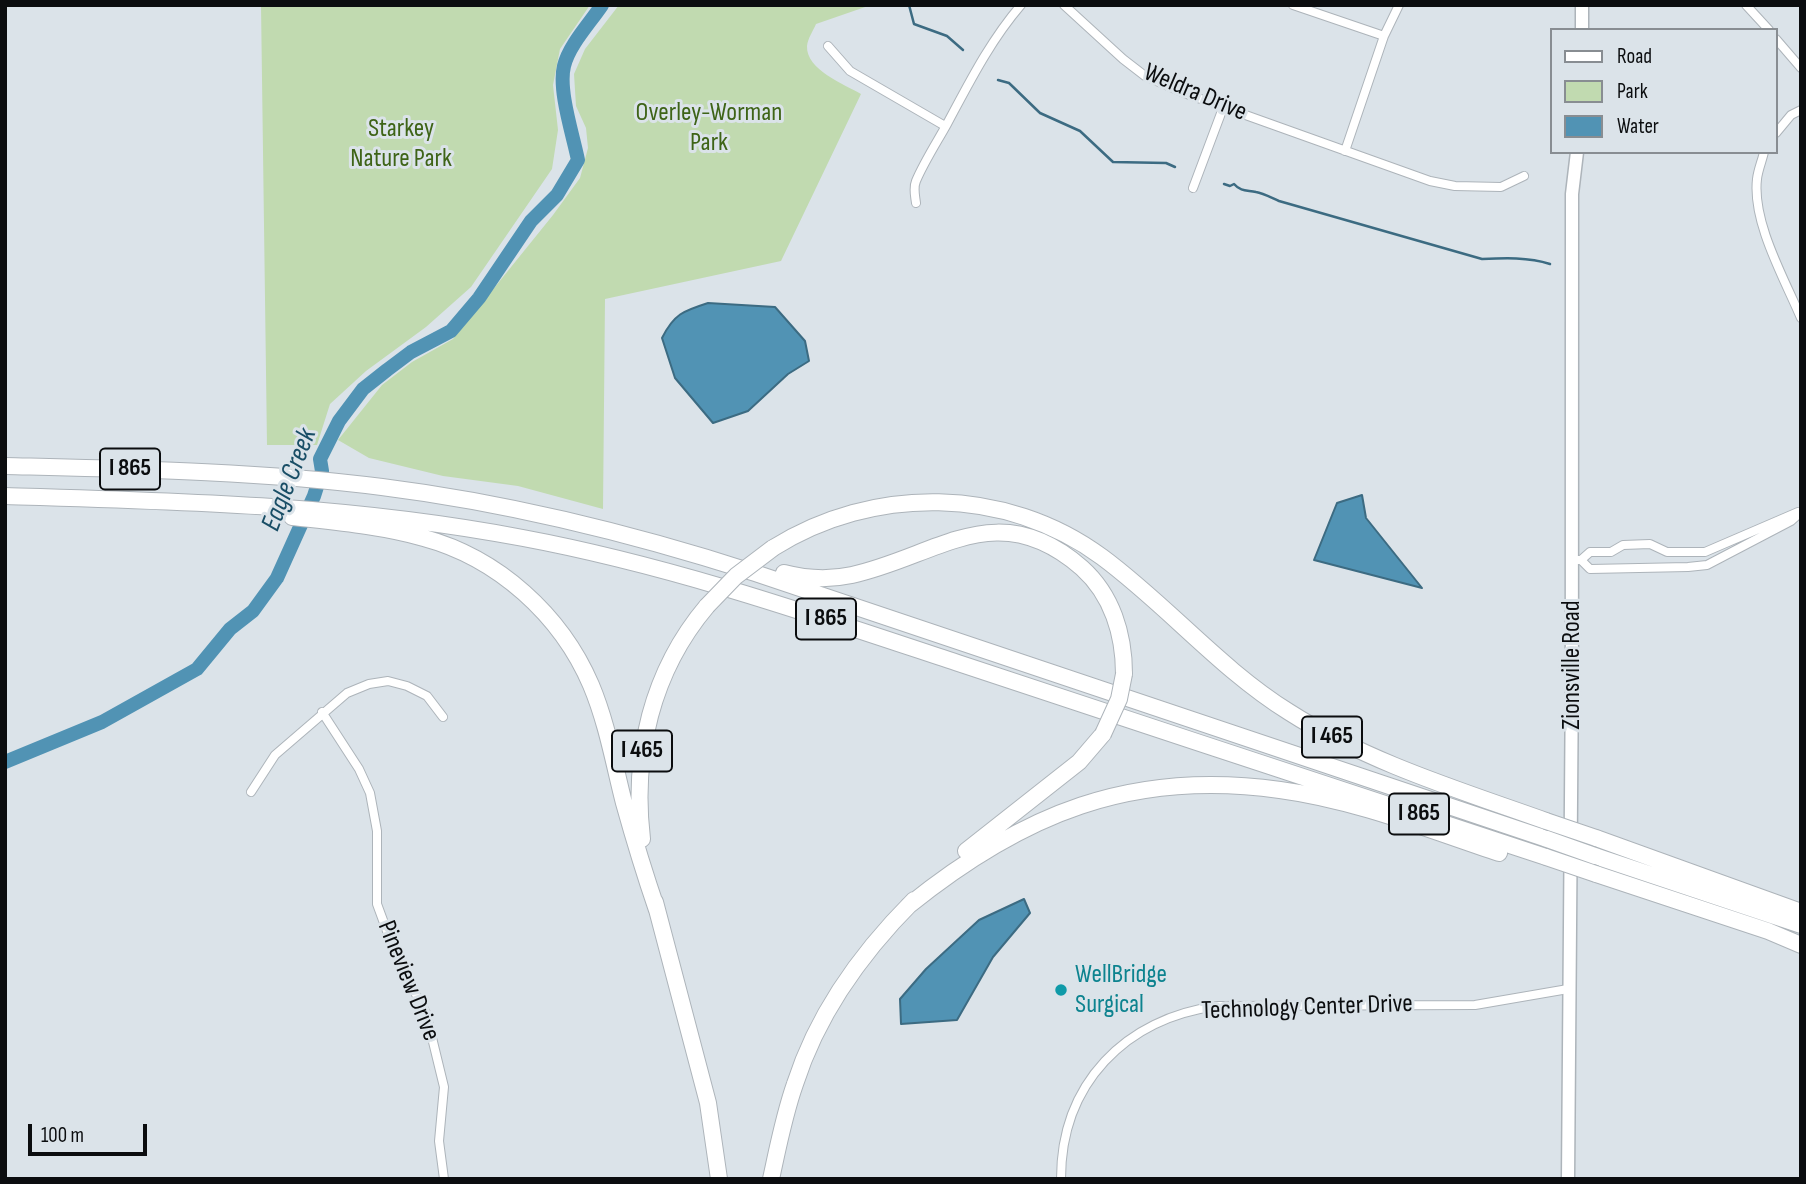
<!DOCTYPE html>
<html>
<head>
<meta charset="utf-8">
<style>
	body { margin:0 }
	#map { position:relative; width:1806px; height:1184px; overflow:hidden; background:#dbe3e9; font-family:"Sofia Sans Condensed",sans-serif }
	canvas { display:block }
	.frame { position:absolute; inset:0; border:7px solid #0b0d0f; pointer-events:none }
	.legend { position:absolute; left:1550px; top:28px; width:228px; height:126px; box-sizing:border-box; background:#dbe3e9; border:2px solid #888d92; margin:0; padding:9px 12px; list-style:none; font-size:21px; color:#0b0d0f }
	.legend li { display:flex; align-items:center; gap:14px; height:35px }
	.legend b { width:35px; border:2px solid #888d92 }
	.scale { position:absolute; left:28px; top:1124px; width:119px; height:32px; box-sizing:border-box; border:4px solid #0b0d0f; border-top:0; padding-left:9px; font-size:21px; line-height:24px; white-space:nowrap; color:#0b0d0f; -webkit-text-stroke:5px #dbe3e9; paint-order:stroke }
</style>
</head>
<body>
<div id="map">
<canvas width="1806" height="1184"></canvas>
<div class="frame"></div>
<ul class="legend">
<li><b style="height:9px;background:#fff"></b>Road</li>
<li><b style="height:19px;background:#c1dab0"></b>Park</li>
<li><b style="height:19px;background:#5193b4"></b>Water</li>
</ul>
<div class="scale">100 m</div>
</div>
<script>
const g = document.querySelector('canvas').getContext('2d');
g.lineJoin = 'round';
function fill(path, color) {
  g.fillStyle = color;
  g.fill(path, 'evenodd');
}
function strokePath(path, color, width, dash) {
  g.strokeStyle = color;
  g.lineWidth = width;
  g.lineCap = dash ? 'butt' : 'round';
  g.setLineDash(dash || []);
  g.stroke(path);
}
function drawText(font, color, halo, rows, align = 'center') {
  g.font = font + ' "Sofia Sans Condensed",sans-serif';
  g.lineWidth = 6;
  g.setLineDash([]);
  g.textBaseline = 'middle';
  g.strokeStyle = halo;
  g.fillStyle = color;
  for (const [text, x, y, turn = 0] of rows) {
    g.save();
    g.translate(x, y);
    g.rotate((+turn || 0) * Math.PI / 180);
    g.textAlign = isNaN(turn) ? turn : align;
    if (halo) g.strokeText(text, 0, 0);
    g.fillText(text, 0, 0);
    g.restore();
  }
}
const green = new Path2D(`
	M261,5h329l-30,44 -7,36 5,45 -6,39 -81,118 -45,40 -60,44 -36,33 -13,41h-50z
	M619,5h252l-55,19c-3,7 -8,14 -9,22 -1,24 37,38 54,48l-80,167 -176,38 -2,210 -85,-23 -75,-10 -74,-18 -31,-18 44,-55 30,-23 41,-23 100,-124 27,-37 8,-30 -2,-20 -10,-22 -2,-32 11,-25z`);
const water = new Path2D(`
	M708,303l67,4 30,34 4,20 -21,13 -40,37 -35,12 -38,-45 -13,-40c12,-24 21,-27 46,-35z
	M1362,495l4,23 56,70 -108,-28 23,-57z
	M1024,899l6,14 -37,44 -36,63 -56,4 -1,-25 26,-30 53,-49z`);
const stream = new Path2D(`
	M909,5l5,19 33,12 16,14
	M998,80l11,3 31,30 40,18 33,31 53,1 9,4
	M1224,184l6,2 4,-2c7,8 13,6 22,8 7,1 16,6 23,9l203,58c23,-1 46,-2 68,5`);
const river = new Path2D(`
	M5,762l97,-40 95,-53 33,-40 23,-18 24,-33 37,-82 8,-25 -2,-12 19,-38 24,-32 24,-19 24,-18 40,-21 28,-33 52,-77 26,-26 21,-35c-5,-25 -20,-70 -14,-94 5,-21 26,-43 38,-61`);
const minor = new Path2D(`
	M1064,5l59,54 22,17 39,17 246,88 25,5 46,1 23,-11
	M1293,5l91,31
	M1746,5l23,25
	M1776,39l25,29
	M828,46l22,25 95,55
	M1776,133l15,-18 10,-5
	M1345,151l39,-115 15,-31
	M1764,152c-2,9 -6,18 -7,27 -5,43 27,99 44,139
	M1193,188l30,-80
	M916,203c-1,-8 -3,-15 0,-22 8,-19 21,-39 31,-57 22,-41 43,-83 74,-119
	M1572,560h9l9,9 98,-2 19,-2 84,-44 10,-9
	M1581,560l9,-8h21l12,-7 27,-1 17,8h38l93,-40
	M322,712l37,57 11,24 7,38v73l21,57 28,52 18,74 -5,54 5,38
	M251,792l24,-37 72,-62 22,-9 19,-3 19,5 20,10 16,21
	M1061,1179c0,-95 64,-161 157,-173l257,-1 93,-16`);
const secondary = new Path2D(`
	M1582,5v25
	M1568,1179c4,-328 5,-657 4,-985l5,-42`);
const motorway = new Path2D(`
	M5,466c126,3 252,5 377,21 127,16 252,47 373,86l792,266
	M5,496c176,5 345,9 518,42 150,28 293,78 438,126 195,64 390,130 585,193
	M292,517c44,5 90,9 132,21 74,20 137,77 167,147 16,38 23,79 33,118 10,36 21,72 33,107
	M773,548c100,-63 233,-62 329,9 65,48 118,112 187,155 78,50 170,78 257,109
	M784,573c23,6 45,7 68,2 86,-19 145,-81 230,-7 30,27 42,66 42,106
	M1596,838l205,74
	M642,839c-10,-84 10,-168 65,-233
	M966,851l113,-89 24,-28
	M1595,856l206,69
	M1596,874l172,57 33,14
	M655,902l53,201 11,76
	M908,906c114,-92 223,-137 372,-116 75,10 147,39 219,63
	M771,1179c7,-32 13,-64 24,-95 23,-72 66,-131 119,-184`);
const motorwayBridge = new Path2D(`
	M707,606l29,-30 37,-28
	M1103,734l16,-35 5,-25
	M1546,821l50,17
	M1547,839l48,17
	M1546,857l50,17`);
const markers = [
	[1061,990,7,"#0f9aa8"]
];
const shields = [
	[130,469,60],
	[826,619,60],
	[1332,737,60],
	[642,751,60],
	[1419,814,60]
];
const shieldNames = [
	["I 865",130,469],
	["I 865",826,619],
	["I 465",1332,737],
	["I 465",642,751],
	["I 865",1419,814]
];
const streetNames = [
	["Weldra Drive",1195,93,23],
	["Zionsville Road",1572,665,-90],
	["Pineview Drive",408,981,68],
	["Technology Center Drive",1307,1008,-2]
];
const parkNames = [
	["Overley-Worman",709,113],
	["Park",709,143],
	["Starkey",401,129],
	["Nature Park",401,159]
];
const cultureNames = [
	["WellBridge",1075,975],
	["Surgical",1075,1005]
];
const waterNames = [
	["Eagle Creek",290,480,-69]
];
fill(green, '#c1dab0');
fill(water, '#5193b4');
strokePath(water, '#3c6b82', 2);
strokePath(stream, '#3c6b82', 2.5);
strokePath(river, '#5193b4', 14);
strokePath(minor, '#adb4ba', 10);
strokePath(secondary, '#adb4ba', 15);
strokePath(motorway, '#adb4ba', 18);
strokePath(minor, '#fff', 8);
strokePath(secondary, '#fff', 12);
strokePath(motorway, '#fff', 16);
strokePath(motorwayBridge, '#adb4ba', 18, []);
strokePath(motorwayBridge, '#fff', 16);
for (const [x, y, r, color] of markers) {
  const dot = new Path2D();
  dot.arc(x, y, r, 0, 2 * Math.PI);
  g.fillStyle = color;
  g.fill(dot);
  strokePath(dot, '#dbe3e9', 2.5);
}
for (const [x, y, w] of shields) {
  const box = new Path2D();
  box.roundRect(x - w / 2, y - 20.5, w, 41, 5);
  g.fillStyle = '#dbe3e9';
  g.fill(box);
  strokePath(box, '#0b0d0f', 2);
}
drawText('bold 24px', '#0b0d0f', null, shieldNames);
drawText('26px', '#0b0d0f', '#dbe3e9', streetNames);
drawText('26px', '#3e6417', '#dbe3e9', parkNames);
drawText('26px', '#0d838f', '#dbe3e9', cultureNames, 'left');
drawText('italic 28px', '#194e66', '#dbe3e9', waterNames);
</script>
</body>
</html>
